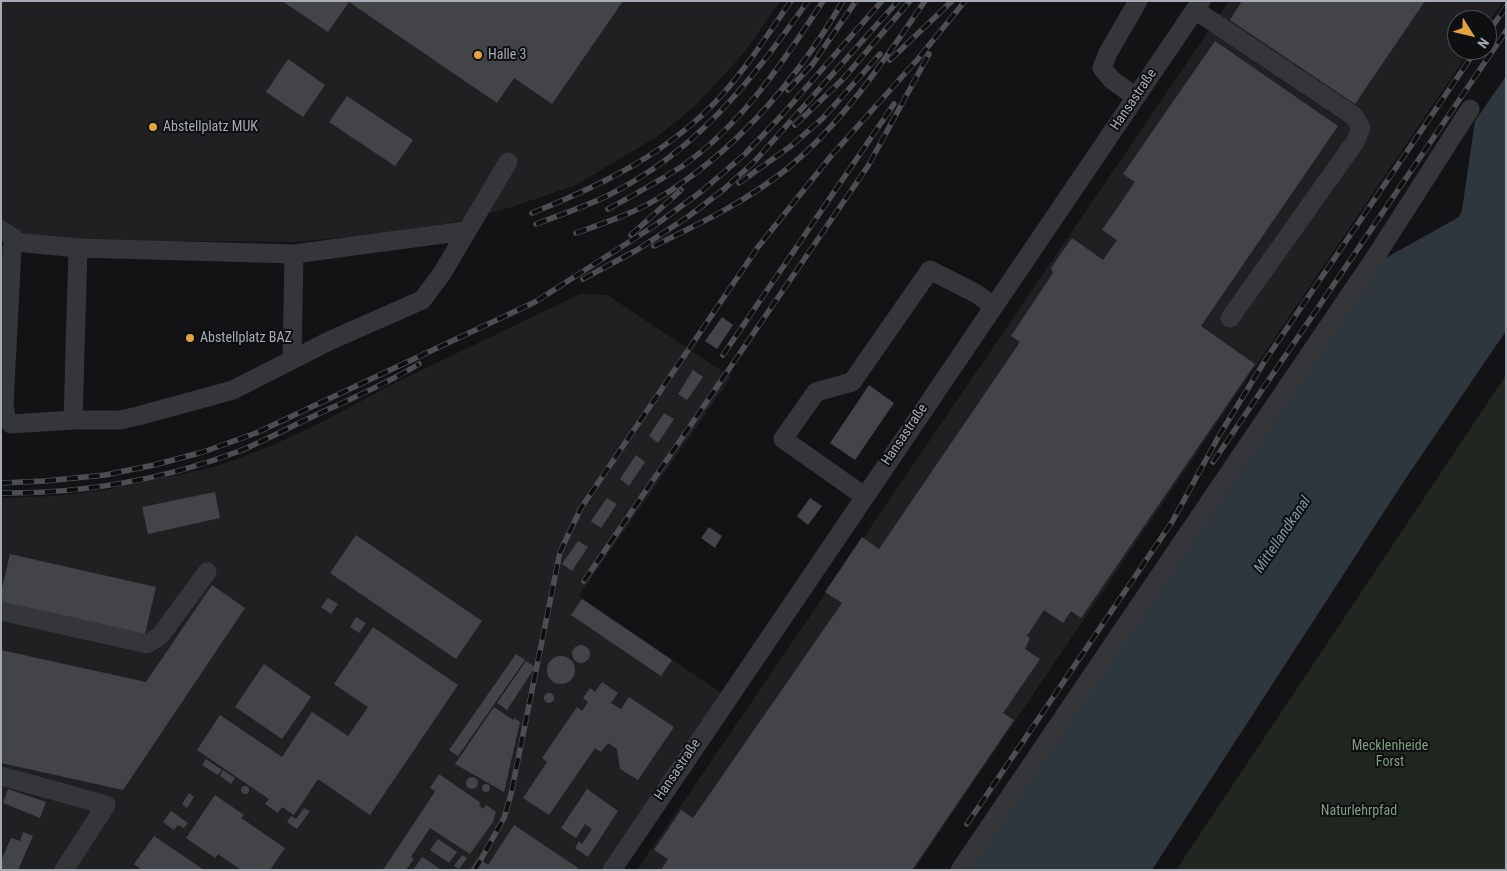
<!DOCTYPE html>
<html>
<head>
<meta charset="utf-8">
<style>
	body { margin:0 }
	#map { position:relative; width:1507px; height:871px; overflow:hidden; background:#131315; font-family:"Roboto Condensed",sans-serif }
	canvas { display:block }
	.frame { position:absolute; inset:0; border:2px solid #a6abb4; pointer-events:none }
	.north { position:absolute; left:1447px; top:10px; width:50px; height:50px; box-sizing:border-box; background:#0e0f10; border:1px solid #4b4d52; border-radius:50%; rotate:126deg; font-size:14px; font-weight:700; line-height:20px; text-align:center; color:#a6abb4 }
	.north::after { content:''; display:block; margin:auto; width:18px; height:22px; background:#e4a13d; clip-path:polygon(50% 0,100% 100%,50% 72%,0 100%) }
</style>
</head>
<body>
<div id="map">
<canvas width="1507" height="871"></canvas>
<div class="frame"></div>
<div class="north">N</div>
</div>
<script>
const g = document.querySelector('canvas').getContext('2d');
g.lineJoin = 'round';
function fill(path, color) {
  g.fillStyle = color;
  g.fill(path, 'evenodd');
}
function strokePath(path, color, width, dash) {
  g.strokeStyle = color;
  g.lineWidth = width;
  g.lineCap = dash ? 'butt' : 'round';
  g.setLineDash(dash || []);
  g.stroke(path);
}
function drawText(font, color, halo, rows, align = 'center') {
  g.font = font + ' "Roboto Condensed",sans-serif';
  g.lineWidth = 4;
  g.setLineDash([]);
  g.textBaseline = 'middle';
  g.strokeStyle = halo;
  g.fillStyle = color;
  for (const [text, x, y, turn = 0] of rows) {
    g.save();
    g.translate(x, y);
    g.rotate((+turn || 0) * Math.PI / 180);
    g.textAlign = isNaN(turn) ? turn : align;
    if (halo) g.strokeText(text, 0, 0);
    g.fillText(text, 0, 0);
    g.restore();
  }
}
const built = new Path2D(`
	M1,1h779l-36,52 -48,52 -38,31 -82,49 -67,23 -54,14 -71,11 -86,9 -252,-2 -45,-3z
	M1229,1h274l-16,24v-5h-30v30h13l-556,820h-277z
	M580,294l27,1 124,82 -152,219 148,101 -115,173h-611v-372l53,-2 51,-6 110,-23 49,-18 54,-25 79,-42z`);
const green = new Path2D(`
	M1506,375v495h-330z`);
const water = new Path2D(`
	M1506,76v255l-100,147 -254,392h-184l414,-610 77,-43 3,-7 13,-89z`);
const building = new Path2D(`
	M282,1h341l-71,103 -38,-26 -17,25 -148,-101 -21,30z
	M1242,1h183l-70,103 -125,-84z
	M1215,41l123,85 -137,200 54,38 -174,254 -10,-7 -8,12 -19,-13 -17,26 3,2 -5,11 15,10 -37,54 11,7 -102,150h-251l7,-11 -14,-9 27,-40 12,8 149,-215 -17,-11 37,-55 17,12 141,-207 -9,-6 42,-63 -2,-5 21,-30 31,22 14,-20 -15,-10 33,-48 -12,-8z
	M288,59l37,26 -22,32 -37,-25z
	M347,96l66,44 -18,26 -66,-44z
	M722,317l11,8 -16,24 -12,-8z
	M693,370l10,7 -16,23 -9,-6z
	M869,385l25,18 -39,57 -25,-17z
	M664,413l10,6 -16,24 -9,-7z
	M636,455l9,7 -16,24 -9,-7z
	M215,492l5,26 -72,16 -6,-27z
	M607,498l10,6 -16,24 -10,-7z
	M810,498l12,8 -14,19 -11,-9z
	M709,527l13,9 -7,12 -14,-10z
	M356,535l126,86 -26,38 -126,-86z
	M578,541l10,6 -16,24 -10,-7z
	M10,554l146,33 -11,47 -144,-32v-10z
	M212,585l33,23 -122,182 -122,-27v-113l145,32z
	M328,598l10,6 -7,10 -10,-7z
	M582,599l90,61 -11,16 -90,-61z
	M356,617l10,6 -7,10 -9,-6z
	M373,627l85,58 -88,130 -52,-36 -24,36 -12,-8 -4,6 -13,-9 4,-5 -72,-49 23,-35 62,42 30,-45 36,24 20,-29 -34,-23z
	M572 654a9 9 0 1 1 18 0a9 9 0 1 1-18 0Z
	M516,654l9,6 -67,96 -9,-6z
	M547 670a14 14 0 1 1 28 0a14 14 0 1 1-28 0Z
	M526,661l9,6 -28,43 -10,-7z
	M264,664l47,33 -29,42 -47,-32z
	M602,682l16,11 -7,10 10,6 8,-12 45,30 -36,53 -18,-11 -3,-20 -9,-6 -7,9 -6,-4 -46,67 -26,-17 24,-36 -5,-4 35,-51 5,4 6,-9 -5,-4 7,-10 5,4z
	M544 698a5 5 0 1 1 10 0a5 5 0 1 1-10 0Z
	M494,707l19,13 1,-2 6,4 -16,70 -49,-28z
	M206,759l16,11 -4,5 -16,-10z
	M223,770l12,8 -4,6 -11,-8z
	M439,774l42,29 -2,2 4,4 3,-4 10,7 -3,10 -23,32 -40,-26 -19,29 3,2 -8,11h-23l57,-86 -5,7 -5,-3z
	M466 783a6 6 0 1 1 12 0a6 6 0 1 1-12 0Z
	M482 788a4 4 0 1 1 8 0a4 4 0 1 1-8 0Z
	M241 790a4 4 0 1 1 8 0a4 4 0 1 1-8 0Z
	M8,789l38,13 -6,16 -37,-15z
	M587,789l31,22 -30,46 -13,-9 4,-7 3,3 10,-15 -7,-5 -9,14 -15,-10z
	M189,793l5,4 -7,11 -5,-4z
	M215,795l29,20 -3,3 44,30 -15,22h-29l-23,-16 -3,4 -29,-20z
	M304,808l6,3 -13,18 -10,-7 4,-6 5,3z
	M171,811l17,12 -4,5 -6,-3 -4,5 -11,-8z
	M514,825l64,43 -1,2h-107l8,-12 10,7z
	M23,832l10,4 -15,34h-17v-9l10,-23 9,3z
	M154,836l50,34h-62l-8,-6z
	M438,839l19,13 -8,11 -19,-13z
	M462,855l5,3 -8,11 -5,-3z
	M422,857l5,3 14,10h-28z`);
const minor = new Path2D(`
	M1195,10l159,106 7,12 -6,14 -125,176
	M1136,97l-24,-17 -10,-12 6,-15 30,-52
	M1,230l13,8 1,4
	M15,242l63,6 -5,172 -62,4 -5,-6 -2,-13 8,-156z
	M78,248l216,6 171,-23
	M292,360l2,-106
	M73,420h47l18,-4 95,-26 96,-49 93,-41 19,-25 67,-113
	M864,496l-81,-57 33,-47 36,-10 78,-112 47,24 16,12
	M1,611l146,33 13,-8 47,-64
	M1,776l105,29 -42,65
	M612,870l589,-869
	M960,870l416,-614 94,-147`);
const rail = new Path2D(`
	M1487,34l19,-27
	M890,60l62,-59
	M788,90l24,-25 44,-64
	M795,125l48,-46 67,-78
	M739,183l52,-37 32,-28 57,-64
	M608,209c24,-13 49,-27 73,-42 60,-41 103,-106 142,-166
	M532,213c70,-28 137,-60 189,-117 26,-29 48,-63 70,-95
	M536,224c24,-9 48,-17 71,-28 92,-46 143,-114 201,-195
	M576,233c28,-10 56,-19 81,-34 80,-48 139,-118 186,-198
	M631,235l50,-45
	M654,246c47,-23 93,-45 134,-78 56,-46 96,-108 137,-167
	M583,279l54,-29 52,-34 34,-26 31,-28 144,-161
	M723,355l171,-251
	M1213,462l293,-431
	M1,483l44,-2 60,-6 49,-10 49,-13 53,-19 279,-131 119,-76 48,-35 43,-37 37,-39 100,-114
	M1,493c79,1 162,-13 236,-41 27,-11 53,-25 79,-37 35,-16 70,-31 103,-51
	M584,581l284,-415 61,-112
	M967,824l205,-302 48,-88 46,-75 210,-309
	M475,870l29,-52 7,-24 49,-242 21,-44 177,-261 73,-91 86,-96 48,-59`);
const markers = [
	[478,55,5,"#e4a13d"],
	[153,127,5,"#e4a13d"],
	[190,338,5,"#e4a13d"]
];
const poiNames = [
	["Halle 3",488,55],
	["Abstellplatz MUK",163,127],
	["Abstellplatz BAZ",200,338]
];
const streetNames = [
	["Hansastraße",1134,100,-56],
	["Hansastraße",905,435,-56],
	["Hansastraße",678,770,-56]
];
const parkNames = [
	["Mecklenheide",1390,746],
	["Forst",1390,762],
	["Naturlehrpfad",1359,811]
];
const waterNames = [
	["Mittellandkanal",1283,535,-56]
];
fill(built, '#202022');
fill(green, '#202720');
fill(water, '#2e373d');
fill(building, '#424448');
strokePath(minor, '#35363a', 19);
strokePath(rail, '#4c4e52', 5.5);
strokePath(rail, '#0e0f10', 4, [11]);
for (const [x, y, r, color] of markers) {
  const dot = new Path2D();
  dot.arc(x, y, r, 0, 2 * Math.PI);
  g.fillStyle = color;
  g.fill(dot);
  strokePath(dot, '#0e0f10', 2);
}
drawText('14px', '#a6abb4', '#0e0f10', poiNames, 'left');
drawText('14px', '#a6abb4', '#0e0f10', streetNames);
drawText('14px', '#7e9e7e', '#0e0f10', parkNames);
drawText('italic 15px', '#7f9aad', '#0e0f10', waterNames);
</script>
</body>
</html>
